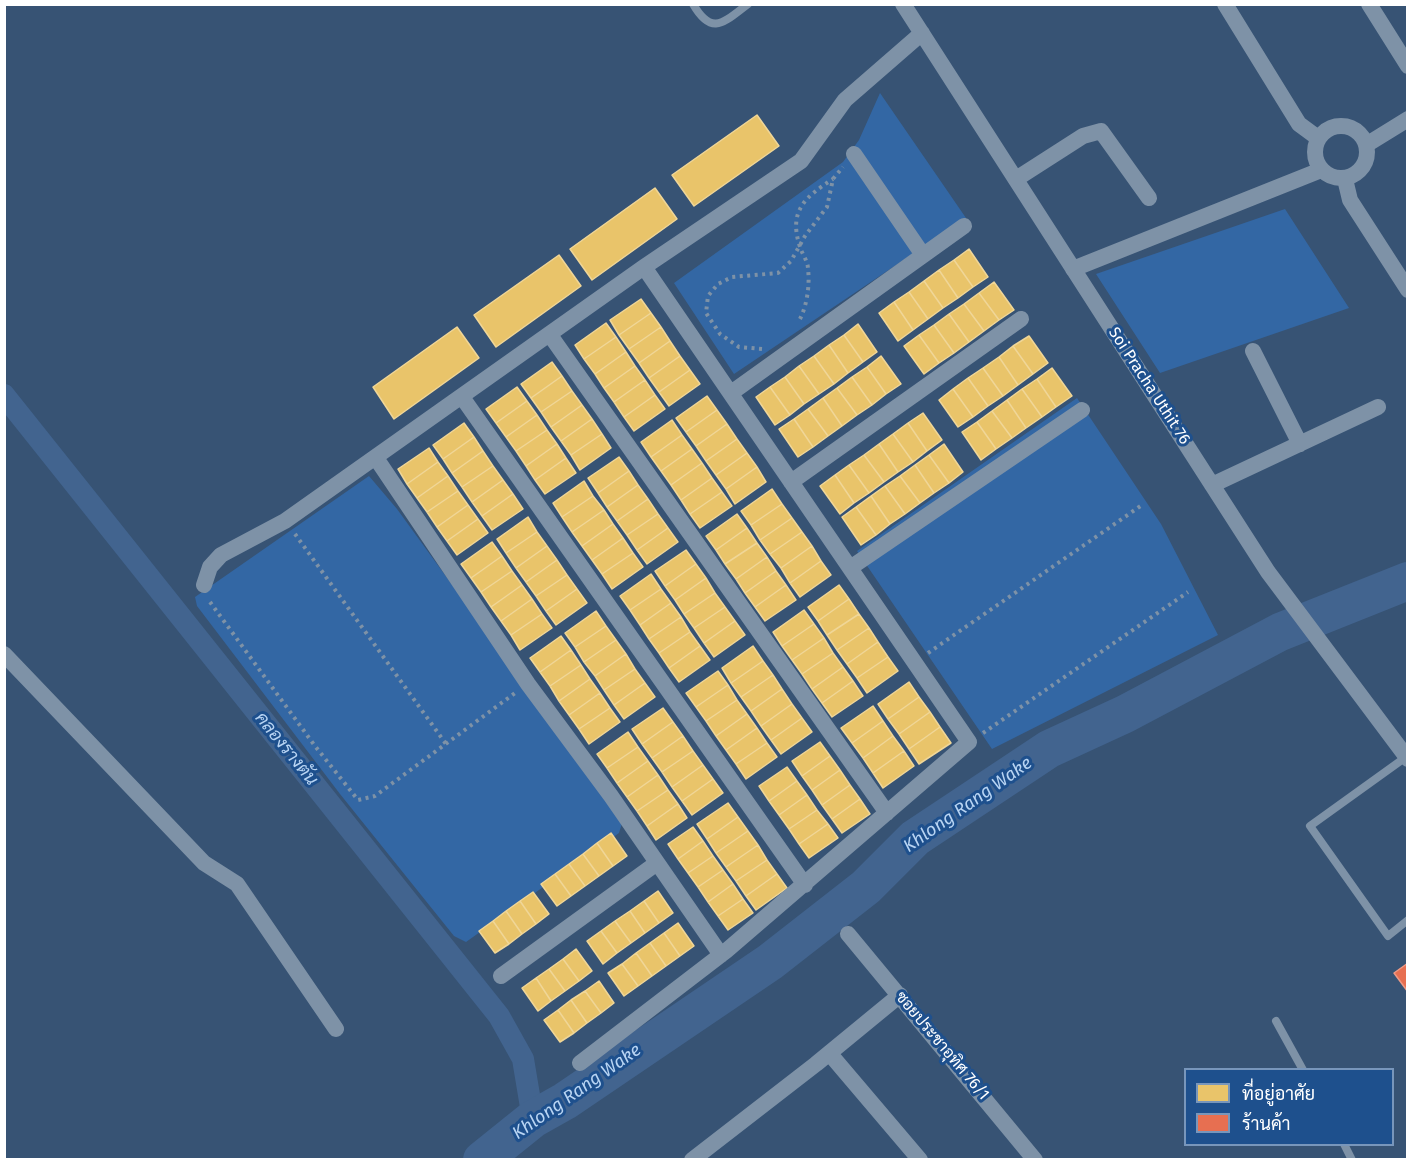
<!DOCTYPE html>
<html>
<head>
<meta charset="utf-8">
<style>
	body { margin:0 }
	#map { position:relative; width:1412px; height:1164px; overflow:hidden; background:#375374; font-family:"Fira Sans",Sarabun,sans-serif }
	canvas { display:block }
	.frame { position:absolute; inset:0; border:6px solid #fff; pointer-events:none }
	.legend { position:absolute; left:1184px; top:1068px; width:210px; height:78px; box-sizing:border-box; background:#1e508d; border:2px solid #7896bb; margin:0; padding:8px 10px; list-style:none; font-size:18px; color:#fff }
	.legend li { display:flex; align-items:center; gap:12px; height:30px }
	.legend b { width:30px; border:2px solid #7896bb }
</style>
</head>
<body>
<div id="map">
<canvas width="1412" height="1164"></canvas>
<div class="frame"></div>
<ul class="legend">
<li><b style="height:16px;background:#e9c46a"></b>ที่อยู่อาศัย</li>
<li><b style="height:16px;background:#e76f51"></b>ร้านค้า</li>
</ul>
</div>
<script>
const g = document.querySelector('canvas').getContext('2d');
g.lineJoin = 'round';
function fill(path, color) {
  g.fillStyle = color;
  g.fill(path, 'evenodd');
}
function strokePath(path, color, width, dash) {
  g.strokeStyle = color;
  g.lineWidth = width;
  g.lineCap = dash ? 'butt' : 'round';
  g.setLineDash(dash || []);
  g.stroke(path);
}
function drawText(font, color, halo, rows, align = 'center') {
  g.font = font + ' "Fira Sans",Sarabun,sans-serif';
  g.lineWidth = 6;
  g.setLineDash([]);
  g.textBaseline = 'middle';
  g.strokeStyle = halo;
  g.fillStyle = color;
  for (const [text, x, y, turn = 0] of rows) {
    g.save();
    g.translate(x, y);
    g.rotate((+turn || 0) * Math.PI / 180);
    g.textAlign = isNaN(turn) ? turn : align;
    if (halo) g.strokeText(text, 0, 0);
    g.fillText(text, 0, 0);
    g.restore();
  }
}
const green = new Path2D(`
	M880,93l86,125 -232,156 -60,-91 169,-121 16,-22z
	M1285,209l64,99 -189,65 -64,-99z
	M1077,398l84,126 57,111 -226,114 -135,-198z
	M369,476l28,33 226,311 -4,13 -153,109 -12,-6 -114,-142 -143,-188 -2,-9z`);
const homes = new Path2D(`
	M757,115l22,31 -85,60 -22,-31z
	M655,188l22,31 -85,61 -22,-31z
	M969,249l19,28 -15,10 -19,-27z
	M559,255l22,31 -85,61 -22,-32z
	M954,260l19,27 -15,11 -19,-28z
	M939,270l19,28 -15,10 -19,-27z
	M924,281l19,27 -15,11 -19,-27z
	M994,282l20,28 -15,10 -20,-27z
	M909,292l19,27 -15,11 -19,-28z
	M979,293l20,27 -15,11 -20,-27z
	M641,299l10,14 -32,22 -9,-15z
	M894,302l19,28 -15,11 -19,-28z
	M964,304l20,27 -15,11 -20,-28z
	M651,313l10,14 -32,22 -10,-14z
	M949,314l20,28 -15,11 -20,-28z
	M606,323l10,14 -32,22 -9,-14z
	M858,324l19,28 -14,10 -19,-27z
	M934,325l20,28 -15,10 -20,-28z
	M457,327l22,31 -85,61 -21,-32z
	M661,327l9,14 -31,22 -10,-14z
	M844,335l19,27 -15,11 -19,-28z
	M919,335l20,28 -15,11 -20,-28z
	M1029,336l19,27 -15,11 -20,-28z
	M616,337l10,15 -31,22 -11,-15z
	M670,341l10,15 -31,22 -10,-15z
	M829,345l19,28 -14,11 -20,-28z
	M1013,346l20,28 -15,11 -19,-28z
	M626,352l9,14 -31,22 -9,-14z
	M680,356l10,14 -31,22 -10,-14z
	M814,356l20,28 -15,10 -20,-28z
	M881,356l20,28 -15,10 -19,-27z
	M999,357l19,28 -15,11 -20,-28z
	M552,362l10,14 -31,22 -10,-14z
	M635,366l10,14 -31,22 -10,-14z
	M799,366l20,28 -15,10 -19,-27z
	M867,367l19,27 -14,11 -20,-28z
	M983,368l20,28 -15,10 -20,-28z
	M1052,368l20,28 -16,11 -19,-28z
	M690,370l10,14 -31,22 -10,-14z
	M562,376l10,15 -31,21 -10,-14z
	M785,377l19,27 -14,11 -20,-28z
	M852,377l20,28 -15,10 -20,-27z
	M968,378l20,28 -15,11 -20,-28z
	M1037,379l19,28 -14,10 -20,-28z
	M645,380l10,15 -31,22 -10,-15z
	M517,387l10,14 -31,22 -10,-14z
	M770,387l20,28 -15,10 -19,-28z
	M837,388l20,27 -15,11 -19,-28z
	M953,389l20,28 -15,10 -19,-27z
	M1022,389l20,28 -16,11 -19,-28z
	M572,391l10,14 -31,22 -10,-15z
	M655,395l10,14 -31,22 -10,-14z
	M707,396l10,14 -31,22 -10,-14z
	M823,398l19,28 -14,10 -20,-27z
	M1007,400l19,28 -14,10 -20,-27z
	M527,401l10,14 -31,22 -10,-14z
	M582,405l10,14 -31,22 -10,-14z
	M808,409l20,27 -15,11 -19,-28z
	M717,410l10,14 -31,22 -10,-14z
	M992,411l20,27 -16,11 -19,-27z
	M923,413l19,27 -15,11 -19,-28z
	M537,415l10,15 -31,21 -10,-14z
	M592,419l10,15 -31,21 -10,-14z
	M794,419l19,28 -15,10 -19,-28z
	M672,420l10,15 -31,22 -10,-15z
	M977,422l19,27 -15,11 -19,-28z
	M464,423l10,14 -31,22 -10,-14z
	M908,423l19,28 -14,11 -20,-28z
	M727,424l10,15 -31,22 -10,-15z
	M547,430l10,14 -31,22 -10,-15z
	M602,434l9,14 -31,22 -9,-15z
	M893,434l20,28 -15,10 -19,-28z
	M682,435l10,14 -31,22 -10,-14z
	M474,437l9,14 -31,22 -9,-14z
	M737,439l10,14 -31,22 -10,-14z
	M557,444l9,14 -31,22 -9,-14z
	M879,444l19,28 -14,10 -20,-27z
	M944,444l19,28 -14,11 -20,-28z
	M429,448l9,14 -31,22 -9,-15z
	M692,449l10,14 -31,22 -10,-14z
	M483,451l10,15 -31,21 -10,-14z
	M747,453l10,14 -31,22 -10,-14z
	M864,455l20,27 -15,11 -20,-28z
	M929,455l20,28 -15,10 -19,-28z
	M619,457l10,14 -31,22 -10,-15z
	M566,458l10,15 -31,21 -10,-14z
	M438,462l10,14 -31,22 -10,-14z
	M702,463l10,15 -31,22 -10,-15z
	M849,465l20,28 -15,10 -19,-28z
	M915,465l19,28 -14,10 -20,-27z
	M493,466l10,14 -31,22 -10,-15z
	M757,467l9,15 -31,22 -9,-15z
	M629,471l9,14 -31,22 -9,-14z
	M835,475l19,28 -14,11 -20,-28z
	M448,476l10,15 -31,21 -10,-14z
	M900,476l20,27 -15,11 -20,-28z
	M712,478l10,14 -32,22 -9,-14z
	M503,480l10,14 -31,22 -10,-14z
	M584,481l9,15 -31,21 -9,-14z
	M638,485l10,14 -31,22 -10,-14z
	M885,486l20,28 -15,10 -19,-28z
	M772,489l10,15 -31,21 -10,-14z
	M458,491l10,14 -31,22 -10,-15z
	M722,492l10,14 -32,22 -10,-14z
	M513,494l10,15 -31,21 -10,-14z
	M593,496l11,14 -32,22 -10,-15z
	M871,496l19,28 -14,11 -20,-28z
	M648,499l10,15 -31,21 -10,-14z
	M782,504l10,14 -32,22 -9,-15z
	M468,505l10,14 -31,22 -10,-14z
	M856,507l20,28 -15,10 -19,-28z
	M604,510l9,14 -31,22 -10,-14z
	M658,514l10,14 -31,22 -10,-15z
	M737,514l10,14 -31,22 -10,-14z
	M528,517l9,15 -31,21 -9,-14z
	M792,518l10,14 -32,22 -10,-14z
	M478,519l10,14 -31,22 -10,-14z
	M613,524l10,14 -31,22 -10,-14z
	M668,528l10,14 -31,22 -10,-14z
	M747,528l10,15 -32,21 -9,-14z
	M537,532l10,14 -31,22 -10,-15z
	M802,532l10,14 -31,22 -11,-14z
	M623,538l10,15 -31,21 -10,-14z
	M492,542l10,14 -31,22 -10,-14z
	M757,543l10,14 -31,22 -11,-15z
	M547,546l10,14 -31,22 -10,-14z
	M812,546l9,15 -31,22 -9,-15z
	M686,550l10,14 -31,22 -10,-15z
	M633,553l10,14 -31,22 -10,-15z
	M502,556l10,15 -31,21 -10,-14z
	M767,557l9,14 -31,22 -9,-14z
	M557,560l10,15 -31,21 -10,-14z
	M821,561l10,14 -31,22 -10,-14z
	M696,564l10,14 -31,22 -10,-14z
	M512,571l10,14 -31,22 -10,-15z
	M776,571l10,14 -31,22 -10,-14z
	M651,574l10,15 -31,21 -10,-14z
	M567,575l10,14 -31,22 -10,-15z
	M706,578l9,15 -31,21 -9,-14z
	M522,585l10,14 -31,22 -10,-14z
	M786,585l10,15 -31,21 -10,-14z
	M839,585l10,14 -31,22 -10,-14z
	M577,589l10,14 -31,22 -10,-14z
	M661,589l10,14 -31,22 -10,-15z
	M715,593l10,14 -31,21 -10,-14z
	M532,599l10,15 -31,21 -10,-14z
	M849,599l10,15 -32,21 -9,-14z
	M671,603l10,14 -32,22 -9,-14z
	M725,607l10,14 -31,22 -10,-15z
	M804,610l10,14 -32,22 -9,-14z
	M596,611l10,15 -31,21 -10,-14z
	M542,614l10,14 -32,22 -9,-15z
	M859,614l10,14 -32,22 -10,-15z
	M681,617l9,15 -31,21 -10,-14z
	M735,621l10,14 -31,22 -10,-14z
	M814,624l10,14 -32,22 -10,-14z
	M606,626l10,14 -32,22 -9,-15z
	M869,628l9,14 -31,22 -10,-14z
	M690,632l10,14 -31,22 -10,-15z
	M561,636l10,14 -31,22 -10,-14z
	M824,638l9,15 -31,21 -10,-14z
	M616,640l10,14 -31,22 -11,-14z
	M878,642l10,15 -31,21 -10,-14z
	M700,646l10,14 -31,22 -10,-14z
	M753,646l10,15 -32,22 -9,-15z
	M571,650l10,15 -31,21 -10,-14z
	M833,653l10,14 -31,22 -10,-15z
	M626,654l9,15 -31,21 -9,-14z
	M888,657l10,14 -31,22 -10,-15z
	M763,661l10,14 -32,22 -10,-14z
	M581,665l9,14 -31,22 -9,-15z
	M843,667l10,14 -31,22 -10,-14z
	M635,669l10,14 -31,22 -10,-15z
	M718,671l10,14 -32,22 -10,-14z
	M773,675l9,14 -31,22 -10,-14z
	M590,679l10,14 -31,22 -10,-14z
	M853,681l10,15 -31,21 -10,-14z
	M909,682l10,15 -31,22 -10,-15z
	M645,683l10,14 -31,22 -10,-14z
	M728,685l9,15 -31,21 -10,-14z
	M782,689l10,15 -31,22 -10,-15z
	M600,693l10,15 -31,21 -10,-14z
	M919,697l11,15 -31,22 -11,-15z
	M737,700l10,14 -31,22 -10,-15z
	M792,704l10,14 -31,22 -10,-14z
	M873,706l10,15 -31,22 -11,-15z
	M610,708l10,14 -31,22 -10,-15z
	M663,708l10,14 -31,22 -10,-15z
	M930,712l10,15 -31,22 -10,-15z
	M747,714l10,14 -31,22 -10,-14z
	M802,718l10,14 -31,22 -10,-14z
	M883,721l10,15 -30,22 -11,-15z
	M673,722l10,14 -31,22 -10,-14z
	M940,727l11,16 -32,21 -10,-15z
	M757,728l10,15 -31,21 -10,-14z
	M628,732l10,15 -31,21 -10,-14z
	M683,736l10,15 -31,21 -10,-14z
	M893,736l11,15 -31,22 -10,-15z
	M820,742l10,14 -28,20 -10,-15z
	M767,743l10,14 -31,22 -10,-15z
	M638,747l10,14 -31,22 -10,-15z
	M693,751l10,14 -31,22 -10,-15z
	M904,751l10,15 -31,22 -10,-15z
	M830,756l10,14 -28,20 -10,-14z
	M648,761l10,14 -31,22 -10,-14z
	M703,765l10,14 -31,22 -10,-14z
	M787,767l10,14 -28,20 -10,-15z
	M840,770l10,15 -28,20 -10,-15z
	M658,775l10,15 -31,21 -10,-14z
	M713,779l10,14 -31,22 -10,-14z
	M797,781l10,14 -28,20 -10,-14z
	M850,785l10,14 -28,20 -10,-14z
	M668,790l10,14 -31,22 -10,-15z
	M807,795l10,15 -28,19 -10,-14z
	M860,799l10,15 -28,19 -10,-14z
	M728,803l10,14 -31,22 -10,-15z
	M678,804l9,14 -31,22 -9,-14z
	M817,810l11,14 -29,20 -10,-15z
	M738,817l10,14 -32,22 -9,-14z
	M828,824l10,14 -29,20 -10,-14z
	M693,827l10,14 -25,18 -10,-15z
	M748,831l10,14 -32,22 -10,-14z
	M611,833l16,23 -14,10 -16,-23z
	M703,841l10,15 -25,17 -10,-14z
	M597,843l16,23 -14,10 -16,-22z
	M758,845l9,15 -31,21 -10,-14z
	M583,854l16,22 -14,10 -16,-22z
	M713,856l10,14 -25,17 -10,-14z
	M767,860l10,14 -31,22 -10,-15z
	M569,864l16,22 -14,10 -16,-22z
	M723,870l10,14 -25,18 -10,-15z
	M555,874l16,22 -14,10 -16,-22z
	M777,874l10,14 -31,22 -10,-14z
	M733,884l10,15 -25,17 -10,-14z
	M658,891l15,22 -14,10 -15,-22z
	M533,892l16,22 -13,10 -16,-23z
	M743,899l10,14 -25,17 -10,-14z
	M520,901l16,23 -14,10 -16,-23z
	M644,901l15,22 -14,10 -15,-22z
	M506,911l16,23 -13,10 -16,-23z
	M630,911l15,22 -14,10 -16,-22z
	M493,921l16,23 -14,9 -16,-22z
	M615,921l16,22 -14,10 -16,-22z
	M678,923l16,23 -14,10 -16,-23z
	M601,931l16,22 -14,11 -16,-23z
	M664,933l16,23 -14,10 -16,-23z
	M650,943l16,23 -14,10 -16,-23z
	M576,949l16,22 -13,10 -16,-22z
	M636,953l16,23 -14,10 -16,-22z
	M563,959l16,22 -14,10 -16,-22z
	M622,964l16,22 -14,10 -16,-23z
	M549,969l16,22 -14,10 -15,-23z
	M536,978l15,23 -13,10 -16,-23z
	M599,981l15,22 -13,10 -16,-22z
	M585,991l16,22 -14,10 -16,-23z
	M571,1000l16,23 -13,10 -16,-23z
	M558,1010l16,23 -14,9 -16,-22z`);
const shops = new Path2D(`
	M1408,963v29l-14,-19z`);
const canal = new Path2D(`
	M4,395l495,621 24,43 10,60`);
const river = new Path2D(`
	M482,1160l51,-41 32,-18 205,-139 96,-75 49,-49 134,-89 76,-35 155,-82 128,-51`);
const path = new Path2D(`
	M800,319c7,-14 10,-34 8,-50 0,-8 -6,-15 -8,-22 -12,-36 5,-50 33,-68
	M762,349l-23,-2 -19,-13 -14,-21 2,-17 10,-12 14,-7 46,-4 13,-12 14,-25 22,-29 6,-28 10,-12
	M295,534l151,210
	M210,602l105,144 43,54 17,-4 140,-103
	M928,653l214,-148
	M983,733l205,-141`);
const lane = new Path2D(`
	M693,4c19,33 31,18 55,0
	M1406,757l-96,69 78,110 20,-16
	M1276,1021l27,49
	M1344,1144l8,16`);
const street = new Path2D(`
	M903,4l365,568 140,187
	M1225,4l74,120 19,14
	M1369,4l39,62
	M1315 152a26 26 0 1 1 52 0a26 26 0 1 1-52 0Z
	M1366,145l42,-26
	M854,154l69,101
	M1016,179l67,-43 18,-5 48,67
	M1345,179l5,21 58,90
	M1073,269l248,-99
	M550,335l337,478
	M1253,351l47,93
	M731,393l233,-167
	M462,397l343,488
	M376,458l152,226 83,112 110,159
	M791,482l230,-163
	M1212,485l166,-78
	M850,568l232,-158
	M204,585l6,-18 11,-12 64,-34 359,-254 157,-106 44,-61 77,-67
	M4,654l200,209 33,21 99,145
	M848,934l187,226
	M501,976l156,-113
	M830,1054l90,106
	M580,1063l146,-112 243,-209 -325,-475
	M692,1160l124,-96 84,-69`);
const streetNames = [
	["Soi Pracha Uthit 76",1149,386,57],
	["ซอยประชาอุทิศ 76/1",942,1046,50]
];
const waterNames = [
	["คลองรางตัน",286,749,51],
	["Khlong Rang Wake",968,805,-35],
	["Khlong Rang Wake",577,1092,-35]
];
fill(green, '#3367a4');
fill(homes, '#e9c46a');
strokePath(homes, '#f0d697', 1.5);
fill(shops, '#e76f51');
strokePath(shops, '#ee9a85', 1.5);
strokePath(canal, '#42648f', 22);
strokePath(river, '#42648f', 38);
strokePath(path, '#7e92a7', 4, [3, 4.5]);
strokePath(lane, '#7e92a7', 8);
strokePath(street, '#7e92a7', 16);
drawText('16px', '#fff', '#1e508d', streetNames);
drawText('italic 18px', '#b8d4f3', '#1e508d', waterNames);
</script>
</body>
</html>
